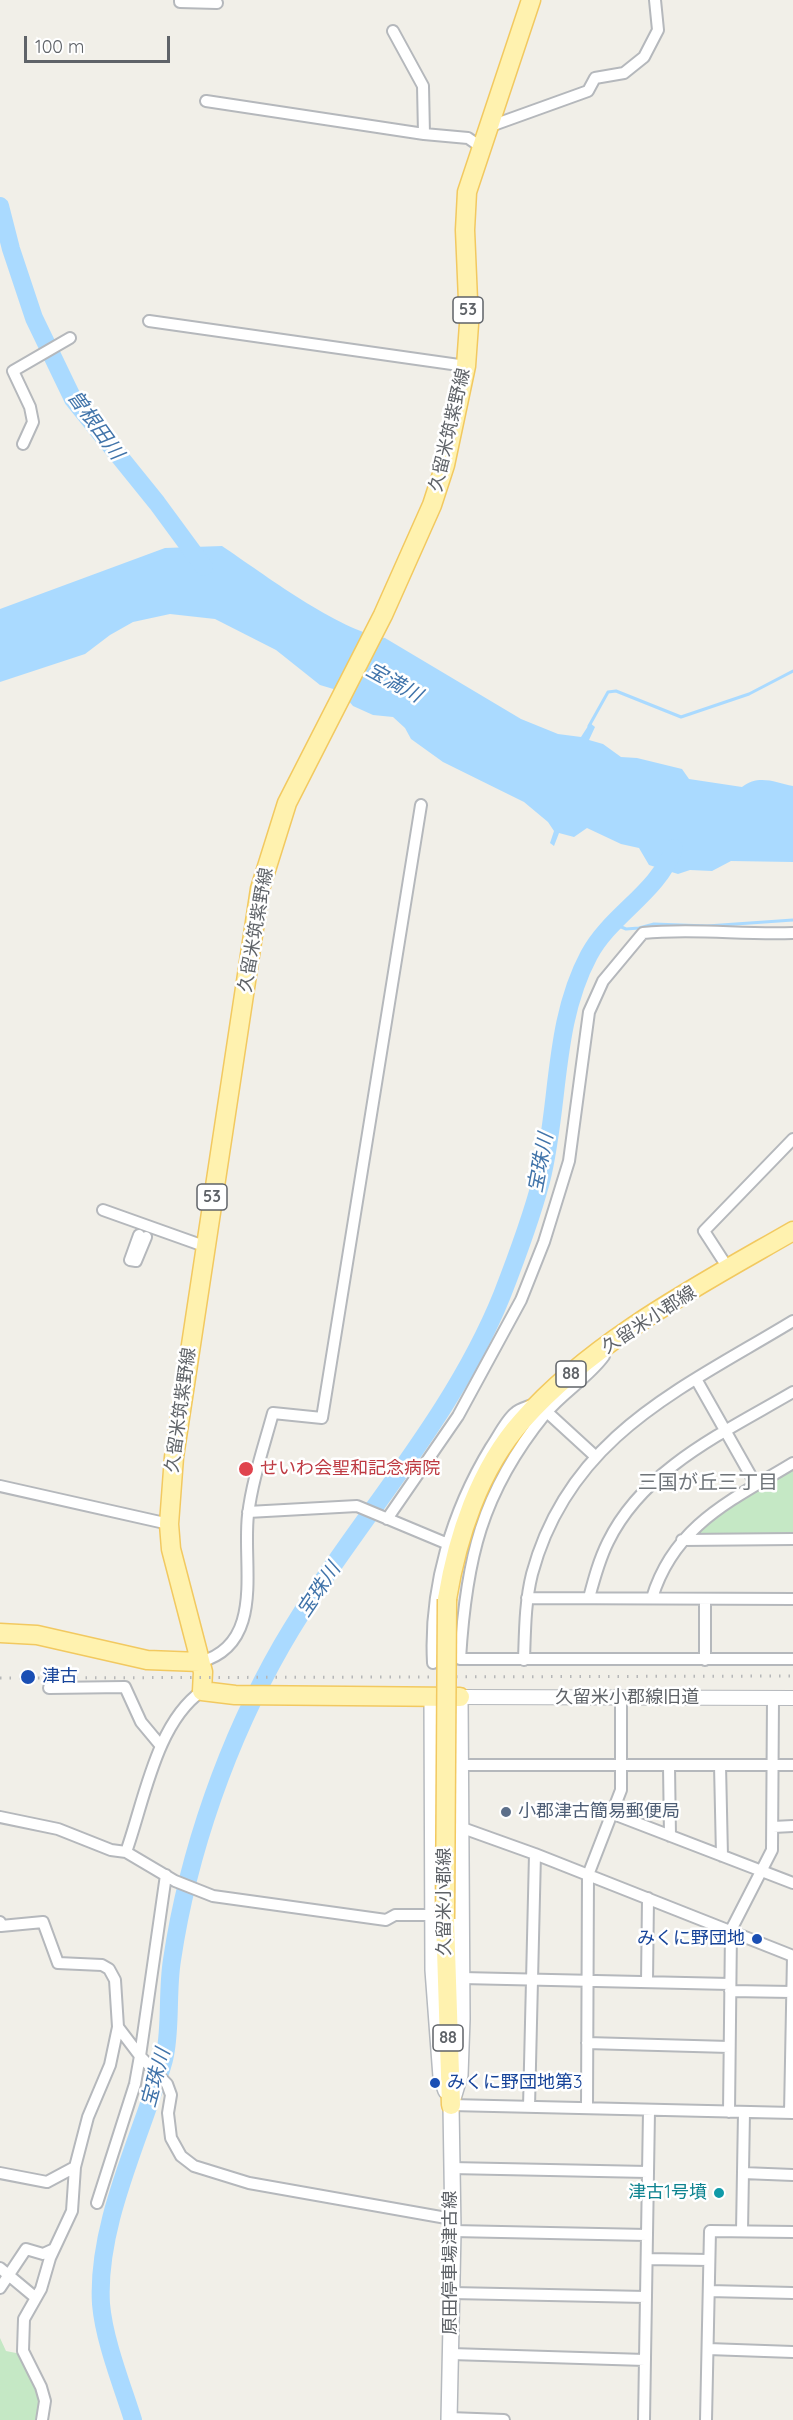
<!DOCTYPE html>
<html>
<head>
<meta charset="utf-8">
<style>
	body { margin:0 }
	#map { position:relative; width:793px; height:2420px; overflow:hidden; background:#f1efe8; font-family:Quicksand,sans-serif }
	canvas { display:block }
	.scale { position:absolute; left:24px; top:36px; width:146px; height:27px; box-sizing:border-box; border:3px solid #5f6368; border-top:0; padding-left:8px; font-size:18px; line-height:21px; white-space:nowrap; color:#5f6368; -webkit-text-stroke:4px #fff; paint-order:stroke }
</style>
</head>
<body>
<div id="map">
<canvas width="793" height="2420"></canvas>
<div class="scale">100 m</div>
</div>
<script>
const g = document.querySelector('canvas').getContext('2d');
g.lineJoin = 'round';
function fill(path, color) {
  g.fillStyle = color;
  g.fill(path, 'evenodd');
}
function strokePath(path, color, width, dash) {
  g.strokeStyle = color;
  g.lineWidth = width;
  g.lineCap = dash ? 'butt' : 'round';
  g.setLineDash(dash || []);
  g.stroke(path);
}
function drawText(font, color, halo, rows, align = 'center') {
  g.font = font + ' Quicksand,"Noto Sans JP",sans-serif';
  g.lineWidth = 5;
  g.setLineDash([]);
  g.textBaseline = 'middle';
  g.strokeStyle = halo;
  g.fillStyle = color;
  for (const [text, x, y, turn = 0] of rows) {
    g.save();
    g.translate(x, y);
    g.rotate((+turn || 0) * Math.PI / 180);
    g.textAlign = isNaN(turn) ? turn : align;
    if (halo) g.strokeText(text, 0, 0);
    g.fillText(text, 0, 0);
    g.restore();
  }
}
const green = new Path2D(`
	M793,1468v67l-96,1 -2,-6z
	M0,2338l6,13 15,3 20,51 -3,15h-38z`);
const water = new Path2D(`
	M222,546c42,28 115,84 163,92l136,81 37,15 23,3 9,-14 5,4 -6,13 14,4 18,13 16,1 45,11 7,10 53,8c16,-13 33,-5 51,-1v76l-62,-1 -19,10 -22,-1 -12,4 -29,-9 -10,-17 -18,-4 -34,-16 -13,9 -15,-4 -5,13 -4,-3 4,-12 -6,-9 -24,-20 -81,-40 -32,-23 -6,-11 -12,-11 -20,-2 -20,-9 -13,-15 -20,-6 -44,-35 -61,-31 -45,-5 -37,8 -23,13 -25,19 -85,28v-73l165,-61z`);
const stream = new Path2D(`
	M589,726l19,-34 8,-1 65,26 68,-23 44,-23
	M612,923l14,6 13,-1 15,-4 53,2 86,-6`);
const river = new Path2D(`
	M0,206l11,43 23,69 39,81 84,104 47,64
	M133,2420c-11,-35 -29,-80 -32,-116 -4,-67 27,-139 48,-200 5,-16 13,-33 16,-49 6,-31 2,-64 7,-95 16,-108 56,-221 110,-315 69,-119 168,-221 220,-350 14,-36 29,-76 39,-114 19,-75 11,-157 48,-226 22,-41 69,-62 85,-107`);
const minor = new Path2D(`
	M180,0v2l37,1
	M393,31l30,55 1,48
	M206,101l218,33 44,4 13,9
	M488,127l100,-36 7,-13 29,-5 20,-16 14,-27 -3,-30
	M149,321l317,45
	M23,444l10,-22 -3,-15 -17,-36 57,-33
	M103,1210l101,36
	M139,1235l-9,25 6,1 10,-24
	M728,1268l-24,-37 89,-92
	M604,1356c-16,22 -42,37 -59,58 -64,79 -79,146 -85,245h333
	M696,1379l60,106
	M547,1412l48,44
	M0,1486l169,38
	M248,1512l109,-6 91,38
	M387,1519l71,-103 63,-116 23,-58 25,-81 20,-149 14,-31 40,-48c50,-5 100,2 150,0
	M682,1540l111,-1
	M527,1598l266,1
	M589,1598c5,-19 10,-38 19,-56 36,-74 117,-110 185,-150
	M652,1598c22,-73 80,-98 141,-135
	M524,1660c1,-29 1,-58 8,-86 37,-138 149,-185 261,-253
	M705,1660v-61
	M200,1662c66,-18 42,-97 48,-147 4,-34 16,-69 25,-102l49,5 99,-613
	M433,1663c-4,-76 19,-152 58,-216 7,-10 15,-27 24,-34 4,-4 12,-6 17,-8
	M49,1688l76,-1 16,35 20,24
	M462,1765h331
	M720,1765l2,91
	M669,1766l1,70
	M611,1813l182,70
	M0,1817l58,12 53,21 15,2 49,29 38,15 173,24 9,-5h38
	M457,1826l78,28 258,102
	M773,1827l20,-1
	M126,1852c18,-50 30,-129 76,-161
	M166,1875l-26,181 27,28 4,11 -3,18 3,25 10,18 13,10 55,17 203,36
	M0,1922l1,4 42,-4 15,41 44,2 7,4 6,11 3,47 22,29 -5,28 -38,119
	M462,1978l268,6
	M647,1982l1,-84
	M730,1991l62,1
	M587,2043l142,4
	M451,2105l342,8
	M529,2107l6,-253
	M587,2108l1,-233 33,-85v-91
	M729,2112l2,-182 41,-80 1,-152
	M790,2113l3,-157
	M451,2168l197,4
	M0,2173l47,9 28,-15
	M743,2173l50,2
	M453,2231l194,4
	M742,2231l2,-119
	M647,2259l62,1
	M0,2268l36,30
	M0,2288l26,-39 17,5 11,-5
	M709,2291l84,2
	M452,2293l194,4
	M708,2349l85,3
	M451,2354l194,6
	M449,2418l55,2
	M42,2420l3,-19 -4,-14 -18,-36 1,-32 17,-30 9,-31 22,-47 3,-44 13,-50 22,-52 8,-38
	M644,2420l5,-309
	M706,2420l4,-189 83,1`);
const tertiary = new Path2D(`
	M460,1697l333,1`);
const secondary = new Path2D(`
	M432,1698l1,272 8,107 5,14
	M449,2420l4,-189 -2,-126 9,-30 2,-56 -2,-322`);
const primary = new Path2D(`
	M447,1599c10,-61 32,-130 75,-178 71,-81 179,-137 271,-190
	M0,1633l37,2 110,25 53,2
	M460,1697l-225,-2 -33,-4 1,-19 -32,-123 -2,-25 5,-67 86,-568 27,-86 96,-188 49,-110 13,-40 21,-99 3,-42 -4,-94 2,-38 64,-192
	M445,1919l6,186`);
const rail = new Path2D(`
	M0,1678l793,-2`);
const primaryBridge = new Path2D(`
	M445,1919l2,-320`);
const markers = [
	[246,1469,8,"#e0444e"],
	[28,1677,8,"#1a4fb4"],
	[506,1812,6,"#5c6f8a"],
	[757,1939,6,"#1a4fb4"],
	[435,2083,6,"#1a4fb4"],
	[719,2193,6,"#0f9aa8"]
];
const shields = [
	[468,310,30],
	[212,1197,30],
	[571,1374,30],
	[448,2038,30]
];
const shieldNames = [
	["53",468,310],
	["53",212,1197],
	["88",571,1374],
	["88",448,2038]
];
const streetNames = [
	["久留米筑紫野線",450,430,-77],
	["久留米筑紫野線",256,930,-80],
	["久留米小郡線",649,1320,-33],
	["久留米筑紫野線",181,1410,-82],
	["久留米小郡線旧道",627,1698],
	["久留米小郡線",445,1902,-90],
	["原田停車場津古線",451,2263,-90]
];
const healthNames = [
	["せいわ会聖和記念病院",260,1469]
];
const transitNames = [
	["津古",42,1677],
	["みくに野団地",745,1939,"right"],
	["みくに野団地第3",447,2083]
];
const serviceNames = [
	["小郡津古簡易郵便局",518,1812]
];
const cultureNames = [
	["津古1号墳",707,2193]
];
const waterNames = [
	["曽根田川",95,425,54],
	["宝満川",394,683,29],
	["宝珠川",541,1163,-79],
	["宝珠川",319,1590,-56],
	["宝珠川",156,2078,-75]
];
const neighbourhoodNames = [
	["三国が丘三丁目",708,1483]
];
fill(green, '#c5e8c5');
fill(water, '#aadaff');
strokePath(stream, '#aadaff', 3);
strokePath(river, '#aadaff', 18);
strokePath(minor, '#b5b8bc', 14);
strokePath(tertiary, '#b5b8bc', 16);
strokePath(secondary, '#b6babf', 18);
strokePath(primary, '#f2c960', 21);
strokePath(minor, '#fff', 10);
strokePath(tertiary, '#fff', 14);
strokePath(secondary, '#fff', 15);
strokePath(primary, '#fff2af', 18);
strokePath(rail, '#b6b7b8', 3, [1.5, 8]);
strokePath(primaryBridge, '#f2c960', 21, []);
strokePath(primaryBridge, '#fff2af', 18);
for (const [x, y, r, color] of markers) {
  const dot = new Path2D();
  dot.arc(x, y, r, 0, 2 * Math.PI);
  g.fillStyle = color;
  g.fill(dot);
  strokePath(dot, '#fff', 2);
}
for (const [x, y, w] of shields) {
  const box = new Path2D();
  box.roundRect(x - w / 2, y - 13, w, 26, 4.5);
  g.fillStyle = '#fff';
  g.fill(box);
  strokePath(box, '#5f6368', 1.5);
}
drawText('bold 16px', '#5f6368', null, shieldNames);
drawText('18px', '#5f6368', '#fff', streetNames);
drawText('18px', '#be3a42', '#fff', healthNames, 'left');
drawText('18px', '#164399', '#fff', transitNames, 'left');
drawText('18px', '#4e5e75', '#fff', serviceNames, 'left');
drawText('18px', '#0d838f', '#fff', cultureNames, 'right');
drawText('italic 20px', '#4174aa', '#fff', waterNames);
drawText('20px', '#70757a', '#fff', neighbourhoodNames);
</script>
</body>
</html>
